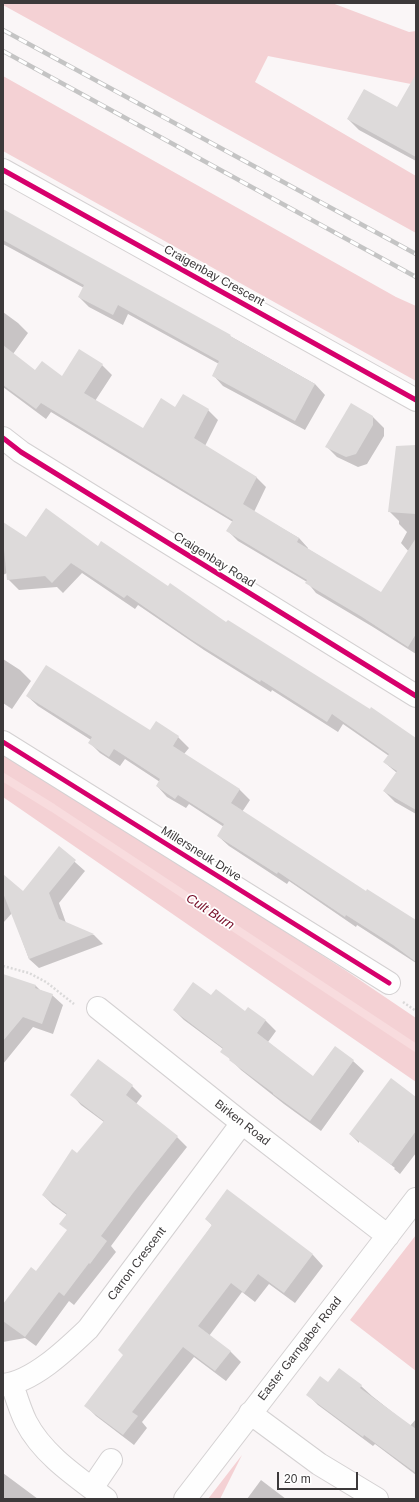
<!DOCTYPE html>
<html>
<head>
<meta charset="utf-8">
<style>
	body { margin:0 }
	#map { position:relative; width:419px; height:1502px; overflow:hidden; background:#faf6f7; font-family:Helvetica,sans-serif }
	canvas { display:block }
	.frame { position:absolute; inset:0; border:4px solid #3c393a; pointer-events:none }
	.scale { position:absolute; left:277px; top:1472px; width:81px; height:18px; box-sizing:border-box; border:2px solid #3c393a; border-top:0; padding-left:5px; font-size:12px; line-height:14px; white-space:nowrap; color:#3c393a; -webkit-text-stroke:3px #fff; paint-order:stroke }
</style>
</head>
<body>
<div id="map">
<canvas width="419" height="1502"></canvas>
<div class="frame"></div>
<div class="scale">20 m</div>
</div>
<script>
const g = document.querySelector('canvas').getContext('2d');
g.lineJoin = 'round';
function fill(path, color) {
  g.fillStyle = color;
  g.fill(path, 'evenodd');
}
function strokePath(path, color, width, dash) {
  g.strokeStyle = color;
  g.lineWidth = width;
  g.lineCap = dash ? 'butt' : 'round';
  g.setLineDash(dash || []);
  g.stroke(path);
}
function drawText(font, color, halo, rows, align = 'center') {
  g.font = font + ' Helvetica,sans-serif';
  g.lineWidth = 3.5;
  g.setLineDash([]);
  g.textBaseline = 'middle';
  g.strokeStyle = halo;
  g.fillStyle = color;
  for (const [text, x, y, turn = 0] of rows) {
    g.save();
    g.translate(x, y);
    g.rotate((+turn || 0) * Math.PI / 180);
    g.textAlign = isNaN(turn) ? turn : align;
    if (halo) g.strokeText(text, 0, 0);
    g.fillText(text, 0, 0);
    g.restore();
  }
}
const green = new Path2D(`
	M3,3h329l77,29 7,-1v54l-148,-29 -13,26 161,94v57l-413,-228z
	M3,76l393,221 20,9v75l-413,-230z
	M3,751l342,219 71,48v64l-413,-285z
	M416,1235v136l-66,-51z
	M242,1455l-22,44h-12z`);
const shadow = new Path2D(`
	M416,102v59l-57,-31 -11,-11 50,-10z
	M3,210l227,126 85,48 10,11 -20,35 -82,-44 -10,-11 6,-11 -91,-50 -5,11 -34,-18 -10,-10 5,-9 -81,-44z
	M3,312l15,11 10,10 -15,21 22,17 27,6 40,-12 10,10 -17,26 48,29 32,-22 33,2 10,10 -13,26 51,31 10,10 -12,25 45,26 9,10v1l74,45 34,-26v86l-43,-27 -57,-34 -9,-11 -69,-41 -10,-10 5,-9 -182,-110 -5,7 -43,-32z
	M373,417l11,11v8l-17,28 -9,3 -21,-10 -10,-10z
	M416,446v110l-6,-3 -9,-10 6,-11 -8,-8v-3l-10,-10z
	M3,524l23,14 72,9 70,40 248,152v75l-21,-12 -11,-11 13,-18 -13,-11 5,-6 -46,-32 -5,8 -66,-42 -1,2 -67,-42 -66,-45 -3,4 -53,-36 -19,20 -6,-6 -38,3 -11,-11 -1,-6 -4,2z
	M3,659l17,11 11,11 -19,28 -9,-6z
	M27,696l123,36 28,5 11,11 -5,6 55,35 11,11 -8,12 124,80 50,29v42l-59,-38 -1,2 -67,-46 -2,3 -58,-38 -11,-10 6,-9 -35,-23 -3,4 -19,-11 -10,-11 3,-4 -35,-23 -5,7 -20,-13 -10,-10 1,-3 -53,-34z
	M59,848l26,23 -26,32 7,20 28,12 9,9 -64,24 -10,-9 -17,-46 -9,10v-48l20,17z
	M4,975l32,11 4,4 12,5 11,10 -10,29 -20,-7 -30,37v-85z
	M211,997l34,16 3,-4 18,12 10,10 -8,11 45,35 22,-30 18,14 11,10 -43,60 -37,-27 -43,-34 -19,-19 1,-2 -39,-29 -10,-10z
	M98,1061l34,25 10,10 -6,8 41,33 10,10 -44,56 -32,43 5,6 -42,53 -5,-4 -33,45 -11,-8 -22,4v-36l33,-34 32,-41 -1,-16 -14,-10 -10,-10 61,-73 -23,-17 -9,-10z
	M416,1104v49l-16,21 -6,-5 1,-1 -36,-28v3l-9,-9z
	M227,1190l86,65 10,11 -28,37 -26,-19 -14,18 -13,-10 -33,44 21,15 11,11 -15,19 -32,-24 -52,65 5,6 -13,17 -38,-29 -10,-10 38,-51 88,-130 -6,-6z
	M329,1384l32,2 11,10 38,30 6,-7v56l-41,-31 -2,2 -55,-41 -10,-10z
	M3,1473l35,26h-35z
	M261,1480l25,19h-39z`);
const stream = new Path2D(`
	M3,777l50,31 363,240`);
const building = new Path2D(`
	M416,74v83l-69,-38 17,-30 33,18z
	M3,209l228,126 -1,1 85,48 -20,37 -83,-45 7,-15 -101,-56 -5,10 -35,-18 6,-12 -81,-45z
	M3,345l32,25 7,-9 20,15 17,-27 24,15 -19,29 59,35 18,-30 14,9 8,-13 26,15 -15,29 63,39 -14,27 56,34 -2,4 84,50 35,-54v96l-8,13 -46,-30 -57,-34 2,-3 -81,-49 7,-11 -192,-117 -5,6 -33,-24z
	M351,403l22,13v9l-17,29 -10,3 -21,-10z
	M416,445v69l-28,-2 8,-66z
	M46,508l52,38 3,-5 67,45 2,-3 56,39 2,-2 142,89 1,-2 45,31v72l-33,-19 14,-20 -14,-9 6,-8 -57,-40 -5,8 -66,-42 -1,2 -68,-42 -65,-45 -3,3 -53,-35 -19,20 -7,-7 -38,4 -4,-41v-17l23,15z
	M46,665l104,65 6,-9 23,15 -6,10 67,43 -9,14 135,88 1,-2 49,31v42l-23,-17 -47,-30 -1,2 -67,-45 -1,2 -60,-38 7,-12 -46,-29 -3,4 -19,-13 4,-7 -46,-30 -5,8 -21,-14 4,-6 -66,-41z
	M59,846l17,14 -27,33 10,26 35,15 -65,25 -26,-66v-19l20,17z
	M3,974l33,11 -1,3 18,6 -11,30 -19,-7 -20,24z
	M193,982l18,13 5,-6 29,22 3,-4 18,13 -9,13 56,43 22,-30 19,14 -44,61 -37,-27v-1l-44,-33 1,-1 -10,-7 3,-4 -50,-38z
	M98,1059l35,26 -7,10 52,41 -45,57 -32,43 6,5 -17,23 -1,-1 -25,33 -5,-4 -34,45 -22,-16v-17l28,-37 5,4 31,-41 -8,-6 8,-10 -25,-19 30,-46 5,4 27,-32 -34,-26z
	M391,1078l25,19v34l-25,34 -42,-31z
	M227,1189l86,65 -29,39 -26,-19 -14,19 -13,-10 -33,43 33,25 -16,20 -32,-24 -51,65 6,4 -15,19 -39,-29 39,-51 -5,-5 94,-125 -7,-6z
	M339,1368l23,17 -2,3 56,41v44l-52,-38 -1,2 -57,-42 14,-19 8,6z`);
const path = new Path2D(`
	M3,966l26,7 17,9 28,22
	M403,1002l13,9`);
const minor = new Path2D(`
	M3,170l413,230
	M3,438l18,14 395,244
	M3,742l386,241
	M98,1008l144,115 146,113
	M12,1384c4,12 8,26 14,38 17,33 51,55 80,77
	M3,1385c30,-3 64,-36 85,-56l154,-206
	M250,1413l69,51 58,35
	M92,1488l19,-28
	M185,1499l231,-300`);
const rail = new Path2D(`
	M3,30l413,224
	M3,51l413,226`);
const cycleway = new Path2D(`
	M3,170l413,230
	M3,438l18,14 395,244
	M3,742l386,241`);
const streetNames = [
	["Craigenbay Crescent",214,276,29],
	["Craigenbay Road",214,560,32],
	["Millersneuk Drive",201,854,32],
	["Birken Road",242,1123,38],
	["Carron Crescent",137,1264,-53],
	["Easter Garngaber Road",300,1349,-52]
];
const waterNames = [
	["Cult Burn",210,912,33]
];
fill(green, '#f4d1d4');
fill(shadow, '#0003');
strokePath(stream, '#f8dcde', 8);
fill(building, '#dddada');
strokePath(minor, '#d4d1d2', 24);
strokePath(path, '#dad9d9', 2.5, [2, 2]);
strokePath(minor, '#fefefe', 22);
strokePath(rail, '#c4c4c4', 4.5);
strokePath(rail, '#fff', 3, [9]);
strokePath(cycleway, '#d6006c', 5);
drawText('12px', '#3c393a', '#fff', streetNames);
drawText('italic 13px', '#760d27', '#fff', waterNames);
</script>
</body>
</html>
